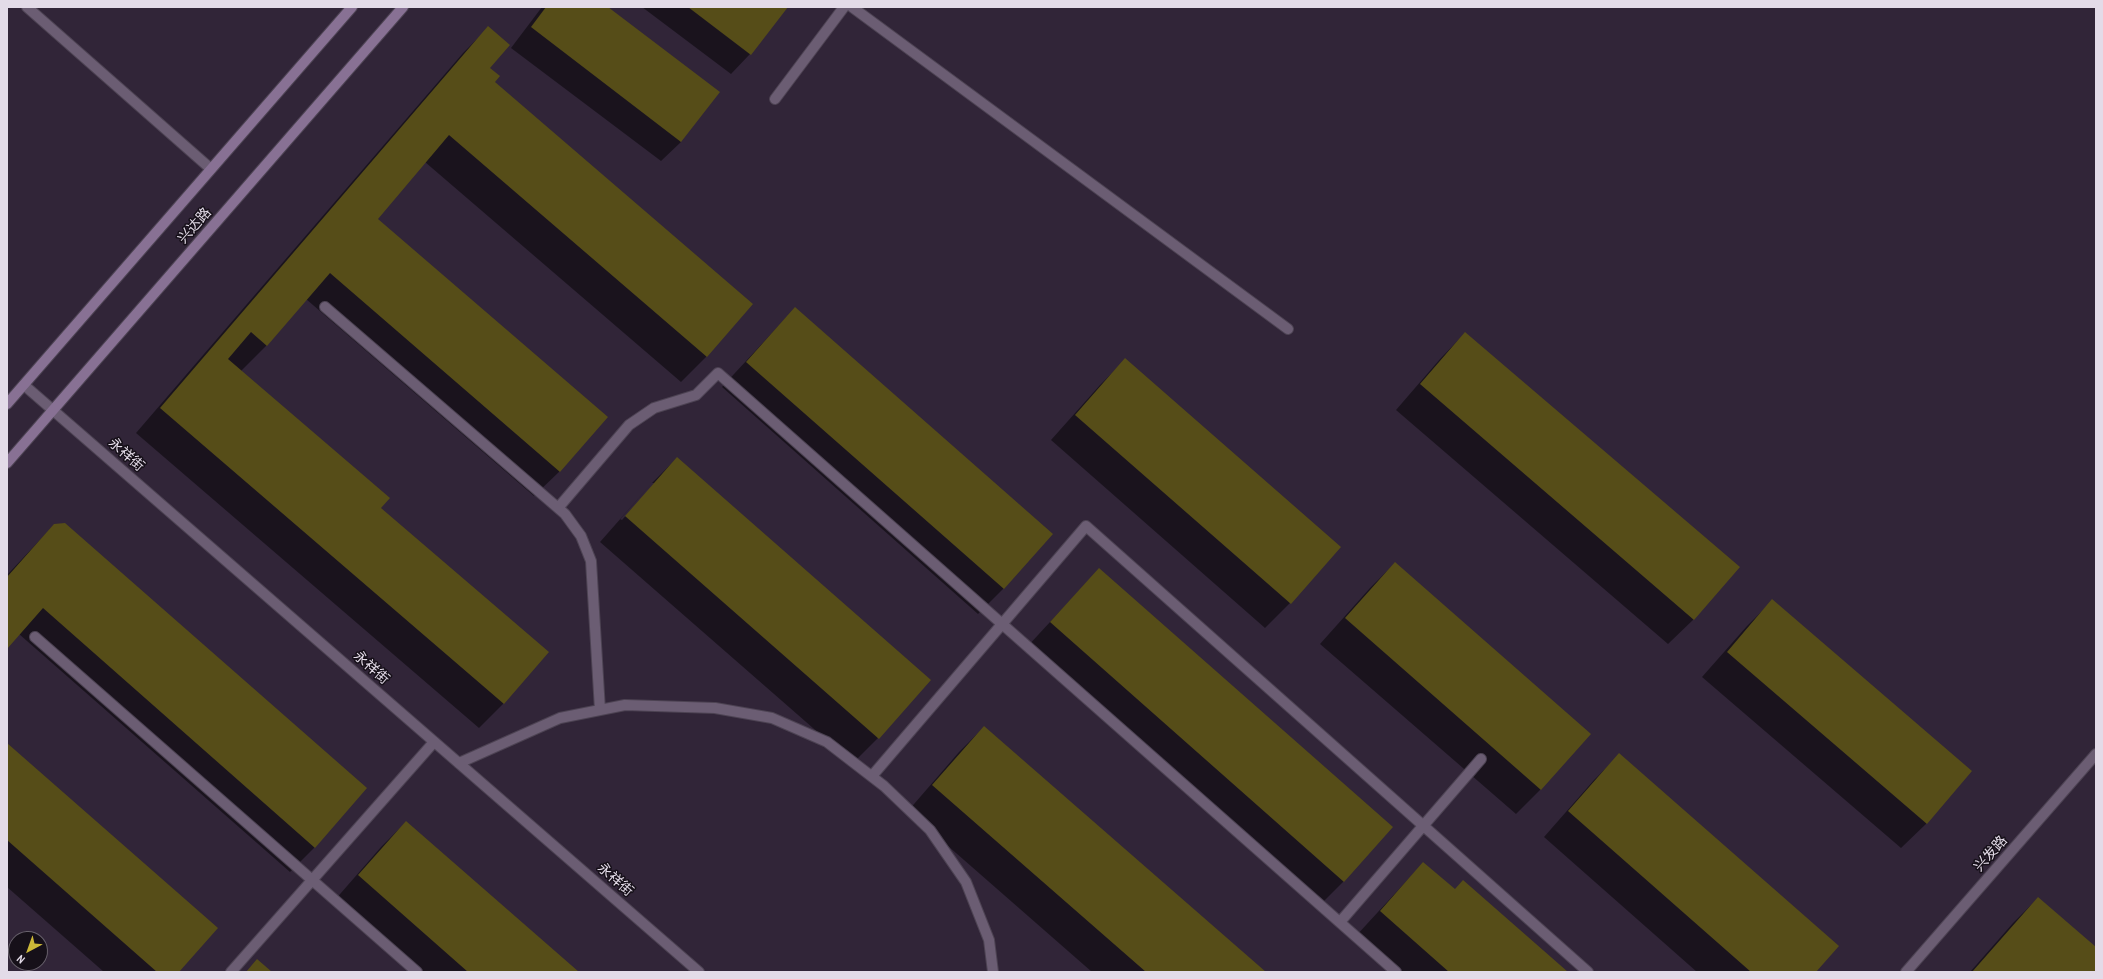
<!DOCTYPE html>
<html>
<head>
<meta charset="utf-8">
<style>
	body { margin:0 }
	#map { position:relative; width:2103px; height:979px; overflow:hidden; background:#312538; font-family:"Archivo Narrow",sans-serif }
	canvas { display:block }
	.frame { position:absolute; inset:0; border:8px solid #e3dbe8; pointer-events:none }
	.north { position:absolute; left:8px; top:931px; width:40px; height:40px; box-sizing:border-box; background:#161019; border:1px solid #68616c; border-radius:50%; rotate:221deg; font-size:11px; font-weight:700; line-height:16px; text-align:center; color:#e3dbe8 }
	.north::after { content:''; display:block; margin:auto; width:14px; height:18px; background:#cdb938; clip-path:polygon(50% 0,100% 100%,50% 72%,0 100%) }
</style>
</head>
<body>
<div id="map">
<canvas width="2103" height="979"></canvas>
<div class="frame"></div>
<div class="north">N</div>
</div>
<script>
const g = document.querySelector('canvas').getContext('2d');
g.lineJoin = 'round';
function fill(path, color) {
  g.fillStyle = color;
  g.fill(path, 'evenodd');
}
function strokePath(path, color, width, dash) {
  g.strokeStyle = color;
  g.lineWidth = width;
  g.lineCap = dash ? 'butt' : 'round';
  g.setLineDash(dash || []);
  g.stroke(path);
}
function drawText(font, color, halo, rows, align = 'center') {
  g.font = font + ' "Archivo Narrow","Noto Sans SC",sans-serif';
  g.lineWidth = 3;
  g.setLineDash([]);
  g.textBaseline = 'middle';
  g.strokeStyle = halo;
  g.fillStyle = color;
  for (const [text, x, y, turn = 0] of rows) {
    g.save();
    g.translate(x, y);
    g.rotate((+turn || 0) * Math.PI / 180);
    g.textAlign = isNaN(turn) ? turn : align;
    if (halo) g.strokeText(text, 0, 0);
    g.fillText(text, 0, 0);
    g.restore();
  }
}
const shadow = new Path2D(`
	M542,7h64l75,135 -20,19 -150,-113z
	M642,7h144l-36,47 -19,20z
	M488,28l1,40 5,14 257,222 -45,53 -25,25 -256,-220 -49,57 184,252 -26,25 -228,-197 -39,46 -26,26 263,332 -25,25 -343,-295 327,-380z
	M795,308l256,227 -48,54 -25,25 -256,-227z
	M1465,333l229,286 -26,25 -272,-234 44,-51z
	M1125,360l165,243 -25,25 -214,-188 49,-55z
	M677,458l201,280 -25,25 -253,-221 52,-59zM652,483h3l-33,37 -2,-1z
	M54,525l261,322 -25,25 -271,-238 -12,13v-72z
	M1395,563l146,226 -25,25 -196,-170 50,-56z
	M1099,569l245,312 -25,25 -293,-258z
	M1772,601l155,222 -26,25 -199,-171 45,-51z
	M984,727l281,245h-173l-184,-161 51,-59z
	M7,744l171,228h-74l-97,-85z
	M1619,755l196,217h-118l-153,-135 50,-57z
	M406,822l171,150h-163l-80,-71 47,-54z
	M1423,863l31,27 113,82h-172l-40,-35z
	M2038,898l58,51v23h-126l43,-49z`);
const building = new Path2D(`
	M546,7h62l112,85 -39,50 -150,-115z
	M688,7h100l-37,48z
	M488,26l22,19 -20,23 10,8 -5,6 258,222 -46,53 -258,-222 -71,84 230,198 -48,55 -230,-199 -63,73 -16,-14 -23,27 162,139 -9,10 168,144 -45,52 -344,-296z
	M795,307l258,227 -49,55 -258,-227z
	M1465,332l275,235 -46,53 -274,-236z
	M1125,358l216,189 -50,57 -216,-189z
	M677,457l254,223 -52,59 -254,-223z
	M65,523l302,265 -52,60 -272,-240 -36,41v-72l47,-53z
	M1395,562l196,172 -50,56 -196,-172z
	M1099,568l294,259 -49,55 -294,-260z
	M1772,599l200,172 -45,53 -200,-172z
	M984,726l282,246h-120l-214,-187z
	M7,743l211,185 -39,44h-22l-150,-132z
	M1619,753l220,193 -23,26h-65l-183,-161z
	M406,821l173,151h-111l-110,-97z
	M1423,862l32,27 8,-9 105,92h-119l-69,-61z
	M2038,897l58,50v25h-124z
	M257,959l15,13h-26z`);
const service = new Path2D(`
	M27,7l184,162
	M852,7l436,322
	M775,99l69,-92
	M325,307l240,207 16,22 10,25 9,149
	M558,508l71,-83 25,-17 42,-13 22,-22 678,599
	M35,637l382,335
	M459,763l101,-45 65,-13 90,3 57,10 55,24 57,44 46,44 36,52 23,58 4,32
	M872,776l214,-250 502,446
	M1340,922l141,-163
	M231,972l203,-230`);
const minor = new Path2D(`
	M1906,972l190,-218`);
const tertiary = new Path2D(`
	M24,385l675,587`);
const secondary = new Path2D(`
	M7,404l345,-397
	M7,463l396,-456`);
const streetNames = [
	["兴达路",195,226,-49],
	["永祥街",126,455,41],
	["永祥街",371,668,41],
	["兴发路",1991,854,-49],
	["永祥街",615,880,41]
];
fill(shadow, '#0007');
fill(building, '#564d18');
strokePath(service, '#4d4353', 12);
strokePath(minor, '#4d4353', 12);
strokePath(tertiary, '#4d4353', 12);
strokePath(secondary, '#4d4353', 12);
strokePath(service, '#6b5d73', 10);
strokePath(minor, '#6b5d73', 10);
strokePath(tertiary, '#6b5d73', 10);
strokePath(secondary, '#887194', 10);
drawText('14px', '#e3dbe8', '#161019', streetNames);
</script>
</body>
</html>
